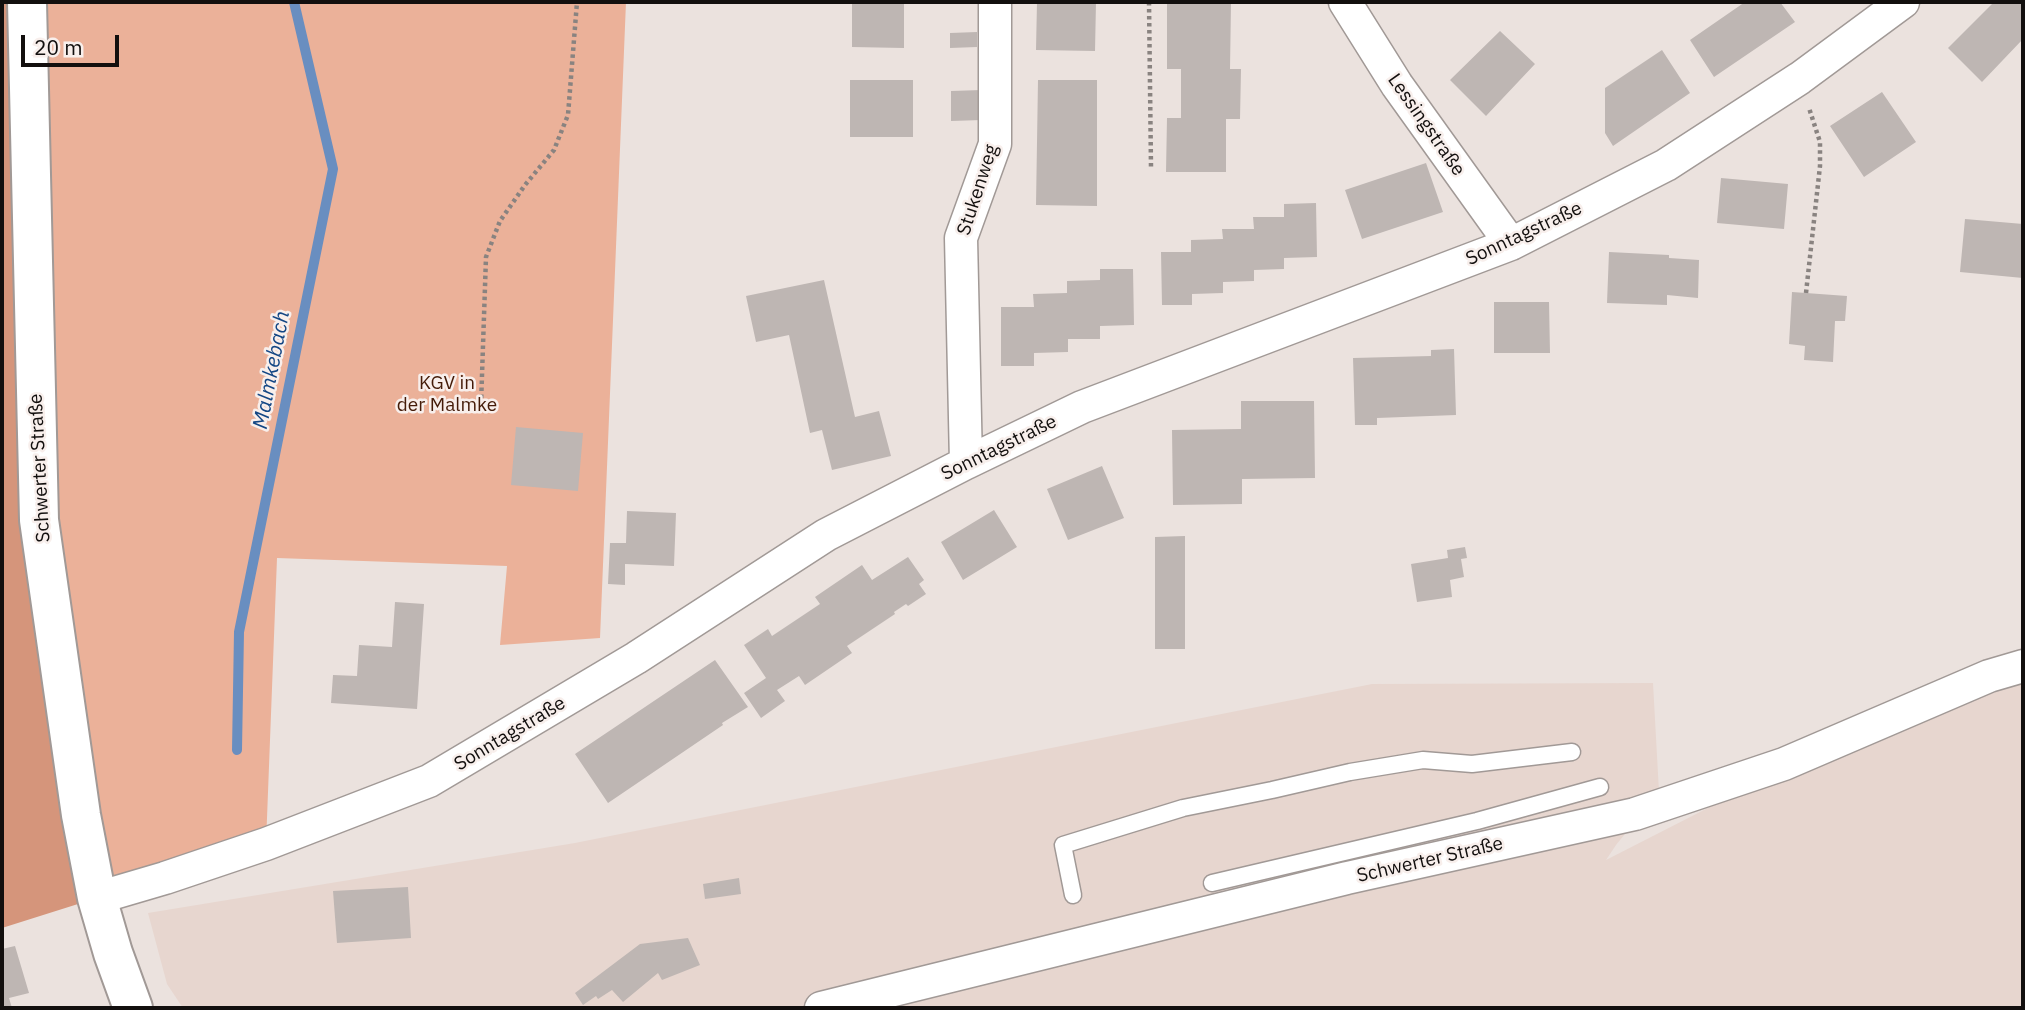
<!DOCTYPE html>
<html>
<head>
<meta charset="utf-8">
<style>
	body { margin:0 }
	#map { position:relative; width:2025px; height:1010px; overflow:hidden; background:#ebe2de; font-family:"IBM Plex Sans",sans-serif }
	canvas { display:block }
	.frame { position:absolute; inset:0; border:4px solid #120f0e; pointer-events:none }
	.scale { position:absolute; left:21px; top:35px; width:98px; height:32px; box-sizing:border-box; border:4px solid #120f0e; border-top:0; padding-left:9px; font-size:21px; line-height:24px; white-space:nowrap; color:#120f0e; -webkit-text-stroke:5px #f8efec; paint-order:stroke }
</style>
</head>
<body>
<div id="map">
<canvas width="2025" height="1010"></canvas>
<div class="frame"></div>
<div class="scale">20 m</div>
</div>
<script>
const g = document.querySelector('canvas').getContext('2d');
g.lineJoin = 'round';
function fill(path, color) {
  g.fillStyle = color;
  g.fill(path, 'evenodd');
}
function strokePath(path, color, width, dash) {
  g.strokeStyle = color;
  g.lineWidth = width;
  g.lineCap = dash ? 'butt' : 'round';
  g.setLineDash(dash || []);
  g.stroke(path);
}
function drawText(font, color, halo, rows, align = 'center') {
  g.font = font + ' "IBM Plex Sans",sans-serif';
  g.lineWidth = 5;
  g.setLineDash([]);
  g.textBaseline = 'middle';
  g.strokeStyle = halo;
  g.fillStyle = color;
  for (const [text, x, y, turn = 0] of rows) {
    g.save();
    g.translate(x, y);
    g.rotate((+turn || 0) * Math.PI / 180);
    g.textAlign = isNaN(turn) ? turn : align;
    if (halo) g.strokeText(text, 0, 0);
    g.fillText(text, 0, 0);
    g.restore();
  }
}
const built = new Path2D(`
	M2023,647v361h-1840l-16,-24 -19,-71 427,-70 797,-159 281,-1 6,109 -43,53 -10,15z`);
const green = new Path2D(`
	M27,2h599l-26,636 -100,7 7,-79 -230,-8 -11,286 -169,54 -58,-378z`);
const forest = new Path2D(`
	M2,2h25l12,518 58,378 -95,30z`);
const stream = new Path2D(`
	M237,750l2,-118 94,-463 -39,-167`);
const building = new Path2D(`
	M852,2h52v46l-52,-1z
	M1037,2h59l-1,49 -59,-1z
	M1167,2h64l-1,67h11l-1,50h-14v53h-60l1,-54h14v-49h-14z
	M1745,2h35l15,20 -81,55 -24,-37z
	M1994,2h26l3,3v34l-41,43 -34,-34z
	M1500,31l35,33 -49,52 -36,-36z
	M977,32v15l-27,1v-15z
	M1662,50l28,43 -77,53 -8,-13v-45z
	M850,80h63v57h-63z
	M1038,80h59v126l-61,-1z
	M982,90v30l-31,1v-30z
	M1882,92l34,50 -52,35 -34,-51z
	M1426,163l17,49 -81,27 -17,-49z
	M1721,178l67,6 -4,45 -67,-6z
	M1316,203l1,54 -33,1v11l-30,1v11l-31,1v11l-31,1v11h-30l-1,-53h30v-12l32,-1 -1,-10h32l-1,-12h31v-13z
	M1965,219l58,5v54l-63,-6z
	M1609,252l60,3v3l30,2 -1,38 -31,-3v10l-60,-2z
	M1100,269h33l1,56 -34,1v13h-32v13l-34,1v13h-33v-59h33l-1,-13 34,-1v-12l33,-1z
	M824,280l31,137 24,-6 12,45 -59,14 -10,-40 -12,3 -21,-98 -33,7 -10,-46z
	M1792,292l55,4 -2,25h-10l-2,41 -29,-2 1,-14 -16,-2z
	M1494,302h55l1,51h-56z
	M1454,349l2,66 -79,3v7h-22l-2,-67 78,-2v-6z
	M1241,401h73l1,77 -73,1v25l-69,1 -1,-75 69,-1z
	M516,427l67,6 -5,58 -67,-6z
	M1102,466l22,52 -56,22 -21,-51z
	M994,510l23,37 -54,33 -22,-38z
	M627,511l49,2 -2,53 -49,-2v21l-17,-1 2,-41h16z
	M1185,536v113h-30v-112z
	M1465,547l2,11 -6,1 3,18 -14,3 2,17 -35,5 -6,-38 37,-6 -1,-8z
	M908,557l16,23 -5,4 7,10 -18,12 -2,-2 -12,8 1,2 -48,32 5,7 -47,32 -6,-9 -22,14 8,11 -24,17 -17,-25 22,-15 -22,-33 24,-16 4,7 48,-32 -5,-7 47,-32 10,15z
	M395,602l29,2 -7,105 -86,-6 2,-28 24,1 2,-31 33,2z
	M715,660l33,47 -26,16 1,2 -115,78 -33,-49z
	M739,878l2,16 -36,5 -2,-15z
	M408,887l3,51 -74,5 -4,-52z
	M688,938l12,27 -38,15 -4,-7 -35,29 -11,-12 -14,9 -2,-3 -13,9 -8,-12 65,-49z
	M15,946l14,47 -20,5 3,10h-10v-59z`);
const path = new Path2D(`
	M1149,2l2,165
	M1806,293l14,-127v-24l-11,-34
	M481,405l5,-148 14,-36 25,-36 29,-35 14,-35 9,-113`);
const lane = new Path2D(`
	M1212,883l265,-62 123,-34
	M1073,895l-10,-50 120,-37 89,-18 78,-18 73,-12 49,4 100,-12`);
const street = new Path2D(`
	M1345,2l52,83 114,159
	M966,463l-5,-225 34,-94v-142
	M97,898l68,-20 101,-34 163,-63 207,-123 190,-123 140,-72 116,-56 429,-163 155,-79 134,-87 103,-76
	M821,1008l526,-130 288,-64 149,-50 205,-88 34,-10`);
const secondary = new Path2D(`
	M27,2l12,518 42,295 16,83 16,55 20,55`);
const streetNames = [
	["Lessingstraße",1426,125,55],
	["Stukenweg",978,190,-72],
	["Sonntagstraße",1524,234,-25],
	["Sonntagstraße",999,448,-26],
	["Schwerter Straße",40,468,-93],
	["Sonntagstraße",510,734,-31],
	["Schwerter Straße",1430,860,-13]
];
const parkNames = [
	["KGV in",447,384],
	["der Malmke",447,406]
];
const waterNames = [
	["Malmkebach",272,370,-79]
];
fill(built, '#e7d6cf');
fill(green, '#ebb199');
fill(forest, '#d5957b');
strokePath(stream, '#698ec0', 10);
fill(building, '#beb6b3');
strokePath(lane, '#a19996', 19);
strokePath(street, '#a19996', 35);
strokePath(secondary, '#a19996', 42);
strokePath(path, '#898380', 4.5, [3.5, 3.5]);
strokePath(lane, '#fff', 16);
strokePath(street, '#fff', 32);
strokePath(secondary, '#fff', 38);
drawText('19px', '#120f0e', '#f8efec', streetNames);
drawText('19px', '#441b08', '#f8efec', parkNames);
drawText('italic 21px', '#134684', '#f8efec', waterNames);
</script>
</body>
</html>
